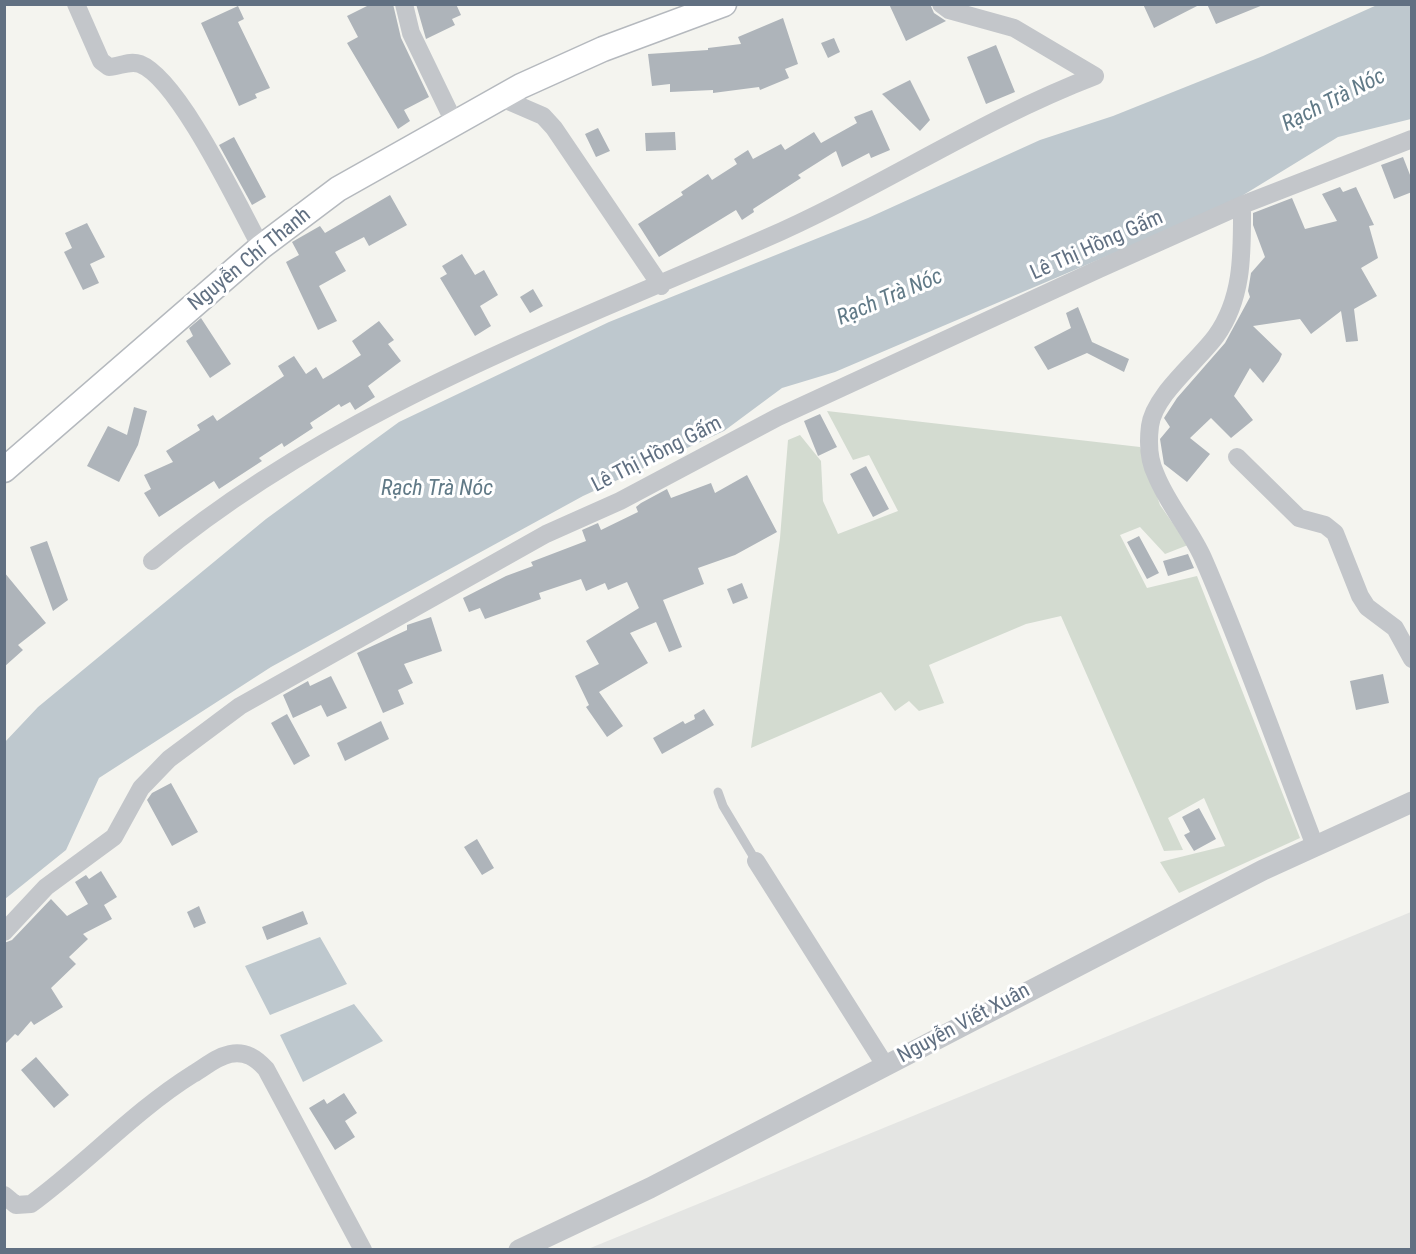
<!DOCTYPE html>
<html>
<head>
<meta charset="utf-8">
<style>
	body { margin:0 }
	#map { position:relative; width:1416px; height:1254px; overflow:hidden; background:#f4f4ef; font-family:"Roboto Condensed",sans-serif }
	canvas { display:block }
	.frame { position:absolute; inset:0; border:6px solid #617082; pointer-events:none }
</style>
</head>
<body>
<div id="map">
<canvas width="1416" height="1254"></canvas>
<div class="frame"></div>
</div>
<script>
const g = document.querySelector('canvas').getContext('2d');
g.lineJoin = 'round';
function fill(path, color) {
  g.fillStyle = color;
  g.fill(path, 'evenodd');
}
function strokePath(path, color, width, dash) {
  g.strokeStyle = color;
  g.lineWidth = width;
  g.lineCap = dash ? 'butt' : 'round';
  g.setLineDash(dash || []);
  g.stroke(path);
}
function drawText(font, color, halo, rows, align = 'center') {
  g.font = font + ' "Roboto Condensed",sans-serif';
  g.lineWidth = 6;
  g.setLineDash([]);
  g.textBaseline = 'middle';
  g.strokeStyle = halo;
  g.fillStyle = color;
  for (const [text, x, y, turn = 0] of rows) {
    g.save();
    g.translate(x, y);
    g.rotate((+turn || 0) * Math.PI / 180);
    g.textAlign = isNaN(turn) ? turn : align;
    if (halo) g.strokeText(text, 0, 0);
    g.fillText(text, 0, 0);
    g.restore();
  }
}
const built = new Path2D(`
	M1411,912v337h-823z`);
const green = new Path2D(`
	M827,411l313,36 20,58 28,40 -23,9 -25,-27 -20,8 27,53 50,-12 103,262 -121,55 -19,-31 65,-16 -21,-48 -36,20 15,32 -19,1 -103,-235 -35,8 -97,41 15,38 -25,8 -10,-10 -14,10 -14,-19 -130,56 29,-210 8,-98 12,-5 21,26 2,40 15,33 60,-23 -29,-56 -16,5z`);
const water = new Path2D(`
	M1377,5h34v114l-73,18 -111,68 -392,167 -53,16 -58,43 -141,65 -312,171 -172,111 -33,72 -61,49 -1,-156 34,-36 228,-188 133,-97 210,-100 259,-104 172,-78 73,-24 150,-60z
	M320,937l27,47 -77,31 -25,-49z
	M354,1004l29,37 -80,41 -23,-47z`);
const building = new Path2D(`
	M371,4h22l8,34 28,59 -25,13 6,11 -12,8 -51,-86 11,-6 -11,-21z
	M416,4h40l5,11 -9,4 3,6 -29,14z
	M889,4h41l4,9 12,8 -40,20z
	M1143,4h58l-47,24z
	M1207,4h56v1l-47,19z
	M238,6l6,13 -6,3 32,66 -15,6 2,4 -18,8 -38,-83z
	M783,18l15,46 -13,5 4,9 -29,12 -1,-3 -46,6v-3l-43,2v-8l-18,2 -4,-32 60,-4v-2l33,-4 -3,-7z
	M834,38l6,14 -12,6 -7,-15z
	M996,45l19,47 -29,12 -19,-47z
	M910,80l20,40 -10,11 -38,-37z
	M872,110l18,40 -19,8 -2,-5 -27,14 -6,-16 -38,24 3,3 -48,31 1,3 -12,8 -6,-10 -77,47 -21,-33 45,-29 -2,-3 27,-18 4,6 25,-16 -3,-5 14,-9 5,9 28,-15 4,6 29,-18 7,11 36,-20 -3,-6z
	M598,128l12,23 -14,6 -11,-23z
	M675,132l1,18 -30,1 -1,-18z
	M234,137l32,60 -14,8 -33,-60z
	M1403,157l9,23v12l-18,7 -13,-34z
	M1340,187l3,5 13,-5 18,38 -5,1 9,32 -17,10 16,28 -23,13 4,32 -12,1 -5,-31 -30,23 -11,-15 -47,7 29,28 -3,7 -16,22 -13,-15 -16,28 19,24 -22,18 -20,-20 -21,20 20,16 -23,28 -23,-18 -4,-25 10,-12 -6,-9 13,-20 48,-55 25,-46 -2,-6 3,-18 14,-16 -12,-32v-12l39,-15 13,31 32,-8 -15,-27z
	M390,195l17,30 -38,21 -5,-9 -29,15 11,19 -27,15 18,35 -19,9 -32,-68 13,-7 -7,-13 28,-16 5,7z
	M87,223l18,34 -15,7 9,19 -16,7 -19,-38 8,-4 -7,-15z
	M462,254l13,21 9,-5 14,25 -18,11 11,20 -16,10 -35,-58 7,-4 -5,-8z
	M533,289l10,17 -13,7 -10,-16z
	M1078,307l14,35 37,17 -5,13 -37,-19 -39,17 -14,-23 37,-19 -5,-15z
	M201,318l30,46 -21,14 -24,-37 7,-5 -4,-8z
	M379,321l15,19 -6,4 13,17 -33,25 7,11 -20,13 -5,-8 -9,5 -2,-3 -29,19 3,5 -29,19 -2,-4 -23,15 3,3 -43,28 -5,-8 -55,36 -15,-24 7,-4 -7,-14 29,-13 -7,-11 34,-21 -3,-5 16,-10 4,6 67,-45 -6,-10 16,-10 12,18 10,-7 7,12 10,-6 28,-18 -9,-14z
	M134,407l13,4 -9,34 -19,37 -32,-16 21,-40 19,9z
	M820,414l17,33 -19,9 -14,-35z
	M866,466l23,43 -16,8 -23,-43z
	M747,475l30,57 -42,23 -37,13 6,16 -41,16 19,47 -13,5 -13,-30 -26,11 18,30 -49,29 24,34 -16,11 -21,-30 3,-2 -14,-29 24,-12 -13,-23 53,-33 -12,-26 -19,8 -3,-7 -19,8 -5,-12 -42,14 2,6 -56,20 -5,-11 -11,4 -6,-14 43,-22 27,-10 -2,-4 55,-21 -4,-11 16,-7 3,7 37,-18 -2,-5 5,-4 26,-14 4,9 40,-15 4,10z
	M1139,536l20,37 -12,6 -20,-37z
	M47,541l21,59 -15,11 -23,-64z
	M1188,554l6,14 -26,8 -5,-15z
	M4,572l42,51 -28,22 5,5 -19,17z
	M742,583l6,15 -15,6 -6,-15z
	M431,617l11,34 -38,13 9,19 -15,7 6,14 -21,9 -26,-60 50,-23v-5z
	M1383,674l6,29 -33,7 -6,-29z
	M331,676l16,32 -20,9 -6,-12 -28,13 -10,-23 25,-14 2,5z
	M704,709l10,16 -52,29 -9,-16 30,-17 2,3 10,-5 -1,-4z
	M287,714l23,42 -16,9 -23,-42z
	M381,721l8,18 -44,22 -8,-18z
	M171,783l27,49 -26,14 -25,-46 5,-7z
	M1199,808l17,31 -22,12 -10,-16 6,-3 -8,-15z
	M477,839l17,29 -12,7 -18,-28z
	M101,871l16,26 -13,8 8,14 -29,15 5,5 -19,18 7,7 -25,24 12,19 -29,18 -3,-4 -13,15 -3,-2 -11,11v-102l8,-3 39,-41 16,17 21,-12 -13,-22 11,-7 3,4z
	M199,906l7,17 -12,5 -7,-16z
	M303,911l5,13 -41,16 -5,-13z
	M36,1057l33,38 -15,13 -33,-38z
	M344,1093l13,20 -12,8 10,16 -20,13 -26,-42 15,-9 3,5z`);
const service = new Path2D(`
	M718,792l5,14 33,55`);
const minor = new Path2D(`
	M76,4l25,57 8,6c10,0 20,-7 31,-3 39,15 99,143 121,183
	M404,4l7,29 43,89
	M941,4l8,6 65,18 81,48
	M499,97l44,19 11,12 107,158
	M1242,205c0,45 2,92 -26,131 -19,26 -62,59 -66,90 -2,16 -1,35 6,49 12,30 34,54 47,83 41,94 75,192 112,288
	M1237,457l62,61 26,7 10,8 25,63 7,11 28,21 17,31
	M152,561c178,-149 402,-230 612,-322 113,-49 216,-119 331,-163
	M756,861l129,204
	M4,932l42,-45 68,-50 27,-49 28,-29 71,-53 306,-172 74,-33 158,-84 321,-148 143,-64 170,-66
	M4,1195l12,10 15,-1c56,-41 103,-93 162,-130 12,-7 23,-17 37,-20 16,-3 26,4 36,15l97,181`);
const tertiary = new Path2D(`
	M519,1250l131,-62 613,-318 149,-68`);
const secondary = new Path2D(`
	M4,470l257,-223 77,-58 183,-103 82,-37 121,-45`);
const streetNames = [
	["Lê Thị Hồng Gấm",1097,246,-24],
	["Nguyễn Chí Thanh",250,260,-39],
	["Lê Thị Hồng Gấm",657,455,-27],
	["Nguyễn Viết Xuân",964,1024,-28]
];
const waterNames = [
	["Rạch Trà Nóc",1334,101,-27],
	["Rạch Trà Nóc",890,298,-23],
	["Rạch Trà Nóc",437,489]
];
fill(built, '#e4e5e3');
fill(green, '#d3dbd0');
fill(water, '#bec8ce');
fill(building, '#aeb4ba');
strokePath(secondary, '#b5b9be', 27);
strokePath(service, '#c3c6ca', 9);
strokePath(minor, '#c3c6ca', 18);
strokePath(tertiary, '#c3c6ca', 21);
strokePath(secondary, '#fff', 24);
drawText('21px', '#617082', '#fff', streetNames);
drawText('italic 22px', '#617a87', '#fff', waterNames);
</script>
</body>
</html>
